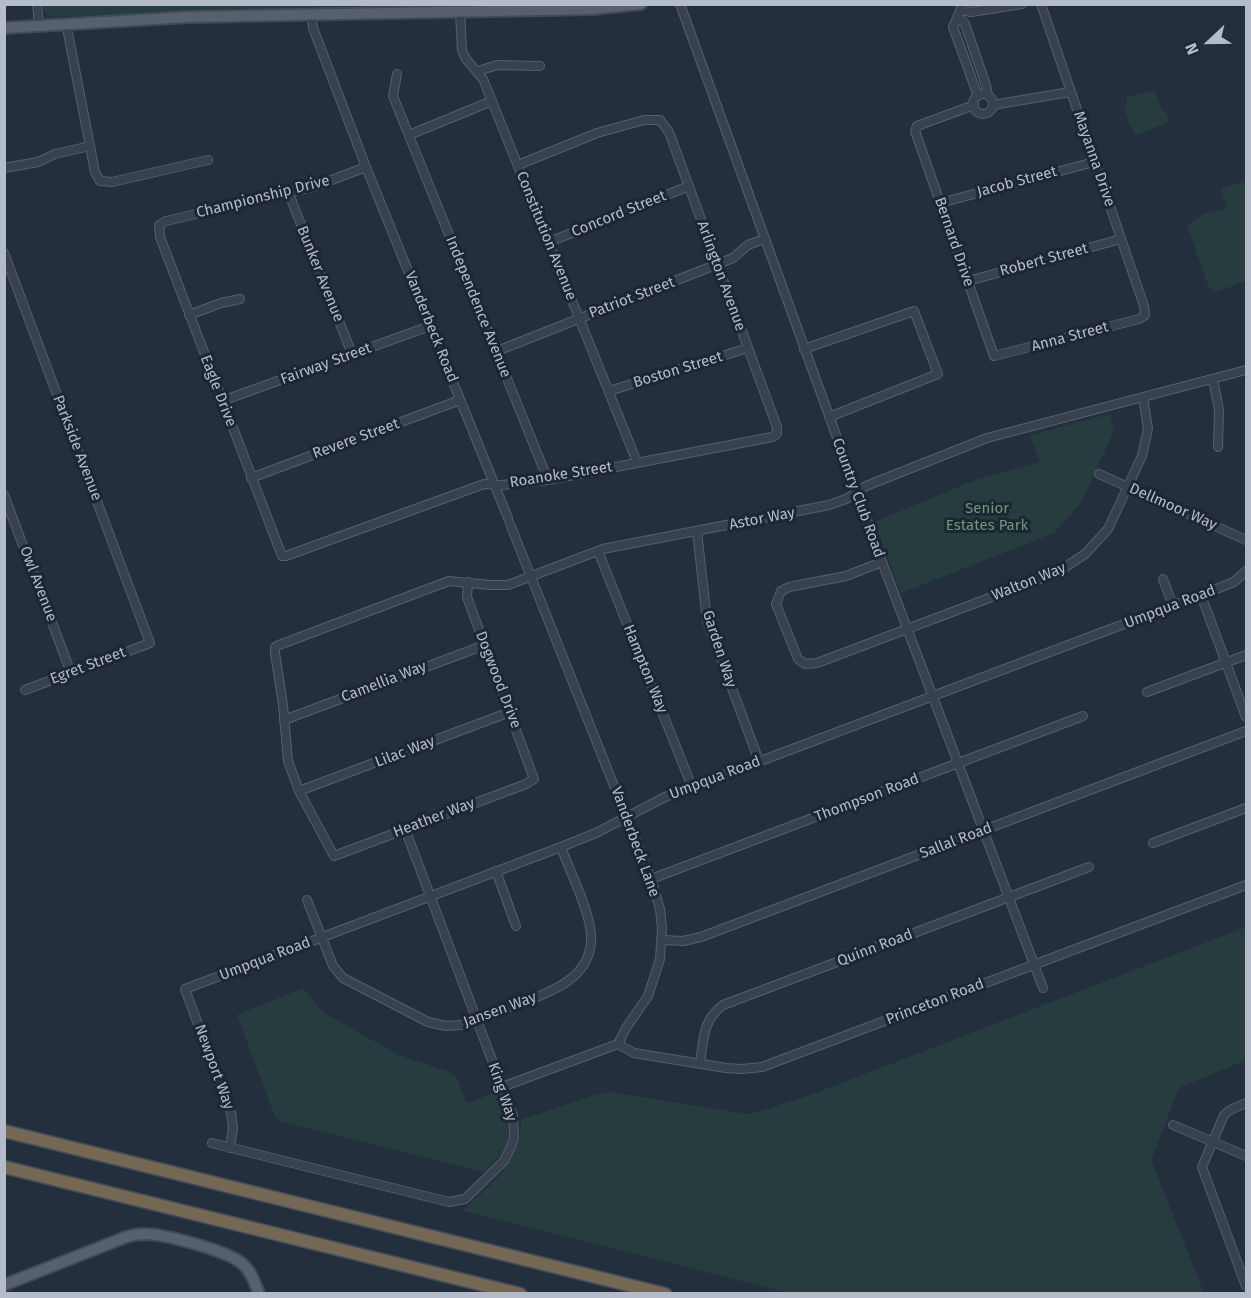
<!DOCTYPE html>
<html>
<head>
<meta charset="utf-8">
<style>
	body { margin:0 }
	#map { position:relative; width:1251px; height:1298px; overflow:hidden; background:#242f3e; font-family:"Fira Sans",sans-serif }
	canvas { display:block }
	.frame { position:absolute; inset:0; border:6px solid #b4bcc9; pointer-events:none }
	.north { position:absolute; left:1179px; top:12px; width:60px; height:60px; -webkit-text-stroke:4px #1d2633; paint-order:stroke; rotate:248deg; font-size:16px; font-weight:700; line-height:24px; text-align:center; color:#b4bcc9 }
	.north::after { content:''; display:block; margin:auto; width:21px; height:27px; background:#b4bcc9; clip-path:polygon(50% 0,100% 100%,50% 72%,0 100%) }
</style>
</head>
<body>
<div id="map">
<canvas width="1251" height="1298"></canvas>
<div class="frame"></div>
<div class="north">N</div>
</div>
<script>
const g = document.querySelector('canvas').getContext('2d');
g.lineJoin = 'round';
function fill(path, color) {
  g.fillStyle = color;
  g.fill(path, 'evenodd');
}
function strokePath(path, color, width, dash) {
  g.strokeStyle = color;
  g.lineWidth = width;
  g.lineCap = dash ? 'butt' : 'round';
  g.setLineDash(dash || []);
  g.stroke(path);
}
function drawText(font, color, halo, rows, align = 'center') {
  g.font = font + ' "Fira Sans",sans-serif';
  g.lineWidth = 6;
  g.setLineDash([]);
  g.textBaseline = 'middle';
  g.strokeStyle = halo;
  g.fillStyle = color;
  for (const [text, x, y, turn = 0] of rows) {
    g.save();
    g.translate(x, y);
    g.rotate((+turn || 0) * Math.PI / 180);
    g.textAlign = isNaN(turn) ? turn : align;
    if (halo) g.strokeText(text, 0, 0);
    g.fillText(text, 0, 0);
    g.restore();
  }
}
const green = new Path2D(`
	M42,5h398l-387,12 -7,-3z
	M1155,90l7,20 4,2 3,10 -33,13 -6,-9 -6,-20 3,-3 -1,-8 8,1z
	M1246,180v101l-30,11 -7,-4 -22,-63 16,-11 24,-5 -6,-20z
	M1110,414l4,17 -33,72 -27,30 -153,60 -27,-71 99,-41 67,-19 -10,-27z
	M1246,927v133l-67,28 -28,72 53,133h-415l-326,-82c28,-28 59,-47 58,-91l76,-26 14,-2 136,22 14,-3 52,-17z
	M303,988l21,25 75,42 51,17 6,5 11,26 30,-11c6,18 16,39 7,58 -4,7 -14,15 -20,22l-203,-50 -6,-5 -38,-102z`);
const minor = new Path2D(`
	M37,4l2,21
	M680,4l202,558 161,426
	M963,4l-10,23 25,69
	M961,10l10,2 51,-8
	M460,12l2,39 4,8 17,20 154,383
	M311,14l2,14 53,139 142,351
	M958,16l7,8 21,61 2,11
	M66,23l29,149 5,9 12,1 96,-22
	M478,71l19,-6 43,1
	M397,74l-4,22 155,384
	M973 104a10 10 0 1 1 20 0a10 10 0 1 1-20 0Z
	M974,105l-57,21 -2,5 79,225 145,-37 6,-4 -1,-9 -103,-302
	M993,105l77,-13
	M409,135l83,-34
	M366,167l-53,20 -147,34 -7,4 1,12 122,319h4l198,-72 18,1 46,-5 224,-43 5,-3v-7l-108,-295 -9,-12h-16l-47,13 -79,32
	M4,168l34,-6 17,-8 35,-8
	M289,194l63,160
	M940,203l154,-41
	M549,242l140,-56
	M4,253l146,390 -125,47
	M968,281l153,-42
	M189,315l32,-12 19,-4
	M804,349l110,-38 24,63 -109,43
	M497,351l236,-93 15,-13 16,-6
	M1213,379l6,31 -1,37
	M609,391l139,-43
	M222,401l208,-75
	M1099,474l147,66
	M251,478l209,-78
	M4,495l67,178
	M697,531l10,90 52,140
	M598,551l94,236
	M882,562l-36,14 -57,11 -8,4 -5,13 22,55 7,5 12,-1 241,-91 27,-18 23,-25 34,-73 6,-27 -5,-32
	M1163,579l10,27
	M468,582l-1,15 67,182 -8,5 -192,72 -35,-65 -11,-30 -5,-56 -8,-52v-6l4,-2 170,-64 41,4h18l95,-36 226,-44 17,-6 20,-13 121,-48 259,-68
	M1201,595l45,122
	M1147,692l99,-37
	M284,720l201,-75
	M299,791l211,-79
	M1153,843l93,-35
	M496,871l20,55
	M651,879l432,-163
	M307,900l26,66 10,12 85,44 18,4 15,-1c18,-4 35,-12 52,-19 34,-13 81,-26 78,-72 -2,-25 -21,-62 -30,-87
	M663,940l20,1 18,-4 545,-206
	M618,1044l16,9 92,15 16,1 20,-2 484,-182
	M700,1063c4,-24 2,-42 23,-58l366,-138
	M502,1087l116,-43 8,-16 22,-32 12,-37 2,-31 -2,-19 -9,-30 -141,-355
	M1246,1103l-16,7 -6,5 -22,52 44,119
	M1173,1125l73,31
	M212,1143l237,59 16,-3 39,-38 7,-14 3,-10 -1,-21 -108,-287
	M230,1148l3,-20 -2,-15 -46,-124 376,-142 35,-14 69,-36 536,-202 33,-13 12,-11`);
const major = new Path2D(`
	M4,28l185,-11 403,-8 49,-5
	M4,1285l122,-48c6,-2 12,-3 19,-3 19,0 79,16 95,28 10,7 15,20 19,32`);
const highway = new Path2D(`
	M4,1131l661,163
	M4,1167l516,127`);
const streetNames = [
	["Mayanna Drive",1094,159,71],
	["Jacob Street",1017,182,-15],
	["Championship Drive",263,197,-14],
	["Concord Street",619,214,-22],
	["Constitution Avenue",546,236,68],
	["Bernard Drive",954,242,71],
	["Robert Street",1044,260,-15],
	["Bunker Avenue",320,274,68],
	["Arlington Avenue",721,276,70],
	["Patriot Street",632,298,-21],
	["Independence Avenue",478,307,68],
	["Vanderbeck Road",431,327,68],
	["Anna Street",1070,337,-15],
	["Fairway Street",326,364,-20],
	["Boston Street",678,370,-17],
	["Eagle Drive",218,391,69],
	["Revere Street",356,439,-20],
	["Parkside Avenue",77,448,69],
	["Roanoke Street",561,475,-9],
	["Country Club Road",858,498,70],
	["Dellmoor Way",1173,507,24],
	["Astor Way",762,519,-11],
	["Walton Way",1029,582,-22],
	["Owl Avenue",38,584,69],
	["Umpqua Road",1170,607,-21],
	["Garden Way",719,649,72],
	["Egret Street",88,666,-21],
	["Hampton Way",645,669,68],
	["Dogwood Drive",498,680,69],
	["Camellia Way",384,682,-21],
	["Lilac Way",405,752,-21],
	["Umpqua Road",715,778,-21],
	["Thompson Road",867,798,-21],
	["Heather Way",434,818,-21],
	["Sallal Road",956,841,-21],
	["Vanderbeck Lane",635,842,70],
	["Quinn Road",875,948,-21],
	["Umpqua Road",265,959,-21],
	["Princeton Road",935,1002,-21],
	["Jansen Way",500,1010,-20],
	["Newport Way",214,1067,70],
	["King Way",502,1092,71]
];
const parkNames = [
	["Senior",987,509],
	["Estates Park",987,526]
];
fill(green, '#263c3f');
strokePath(minor, '#565f6c', 10);
strokePath(major, '#414a57', 14);
strokePath(highway, '#434c59', 15);
strokePath(minor, '#38414e', 8);
strokePath(major, '#56606e', 10);
strokePath(highway, '#746855', 12);
drawText('15px', '#b4bcc9', '#1d2633', streetNames);
drawText('15px', '#6b9a76', '#1d2633', parkNames);
</script>
</body>
</html>
